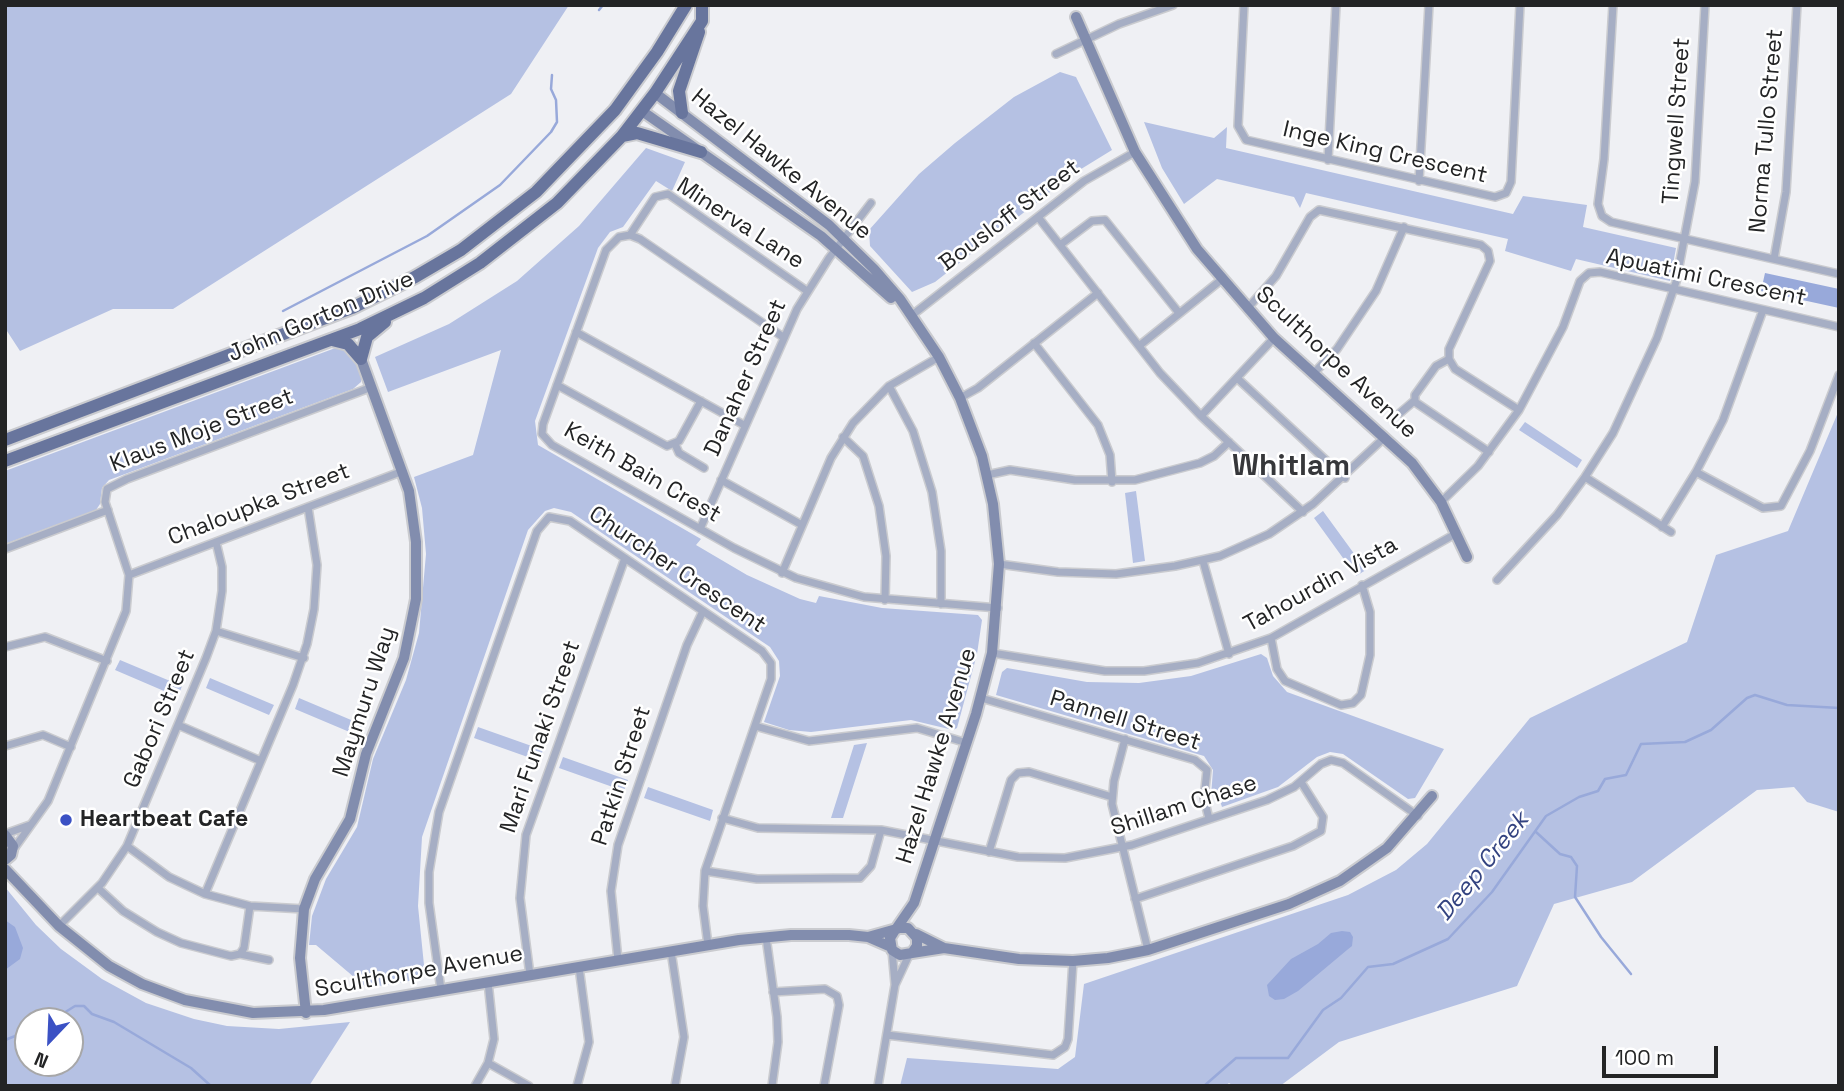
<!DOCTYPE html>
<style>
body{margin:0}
#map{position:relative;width:1844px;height:1091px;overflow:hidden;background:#eff0f4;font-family:"Space Grotesk",sans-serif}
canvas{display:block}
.frame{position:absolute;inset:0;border:7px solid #232425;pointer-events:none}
.north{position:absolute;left:14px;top:1007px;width:70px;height:70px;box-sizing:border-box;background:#fff;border:2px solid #a7a7a8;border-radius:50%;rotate:203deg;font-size:19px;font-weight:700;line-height:28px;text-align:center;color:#232425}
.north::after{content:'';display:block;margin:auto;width:24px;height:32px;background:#3b51c4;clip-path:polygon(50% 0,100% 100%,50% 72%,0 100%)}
.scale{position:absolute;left:1602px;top:1046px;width:116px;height:32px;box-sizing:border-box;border:4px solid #232425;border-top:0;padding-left:9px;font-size:21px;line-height:24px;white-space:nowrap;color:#232425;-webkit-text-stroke:5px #fff;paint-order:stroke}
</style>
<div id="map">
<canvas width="1844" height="1091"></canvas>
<div class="frame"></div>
<div class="north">N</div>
<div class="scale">100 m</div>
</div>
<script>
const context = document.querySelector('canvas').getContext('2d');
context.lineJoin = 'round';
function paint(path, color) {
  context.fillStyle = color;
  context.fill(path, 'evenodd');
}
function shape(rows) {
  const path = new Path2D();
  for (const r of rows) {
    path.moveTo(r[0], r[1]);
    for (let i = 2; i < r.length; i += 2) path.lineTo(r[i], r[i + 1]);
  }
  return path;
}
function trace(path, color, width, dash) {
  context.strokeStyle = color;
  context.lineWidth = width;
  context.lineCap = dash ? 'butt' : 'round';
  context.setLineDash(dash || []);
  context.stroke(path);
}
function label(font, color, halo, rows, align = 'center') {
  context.font = font + ' "Space Grotesk",sans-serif';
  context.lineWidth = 5;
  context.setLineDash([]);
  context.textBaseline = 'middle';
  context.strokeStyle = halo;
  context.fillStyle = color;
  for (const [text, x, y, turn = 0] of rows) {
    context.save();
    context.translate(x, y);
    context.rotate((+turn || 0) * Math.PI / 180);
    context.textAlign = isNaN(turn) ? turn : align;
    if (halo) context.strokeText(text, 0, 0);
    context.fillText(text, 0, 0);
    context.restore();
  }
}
const green = shape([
 [5,5,569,5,511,94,173,309,113,309,20,351,5,328],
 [1060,72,1076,77,1112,150,1073,174,935,282,912,292,870,246,869,230,919,174,955,143,1014,97],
 [1144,122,1214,138,1227,127,1226,148,1513,214,1523,196,1587,205,1583,227,1676,248,1670,281,1576,259,1571,271,1505,251,1508,239,1306,193,1300,208,1294,197,1217,179,1184,204,1162,168],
 [646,148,685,162,672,191,656,181,623,227,610,232,598,248,535,421,538,445,701,539,696,545,747,575,800,599,816,603,819,596,882,608,978,615,982,620,977,654,957,728,953,730,911,720,811,732,789,730,764,722,780,676,779,661,770,647,571,512,554,508,545,511,528,530,422,837,418,906,425,975,421,979,367,988,316,945,309,945,312,916,326,879,357,827,373,759,406,680,419,633,426,554,422,508,414,477,473,455,501,350,388,392,375,357,449,324,517,281,579,226],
 [338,347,347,351,361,371,361,382,353,389,109,480,102,488,100,504,96,510,5,544,5,471],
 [1839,410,1839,812,1807,802,1794,787,1757,790,1632,882,1554,904,1517,986,1339,1042,1280,1086,1234,1086,1229,1083,1225,1086,900,1086,907,1058,1058,1069,1075,1057,1084,984,1348,895,1396,870,1427,844,1530,718,1687,642,1716,555,1788,531],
 [1525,422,1582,460,1577,468,1519,430],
 [1136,491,1145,561,1133,563,1125,493],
 [1323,511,1366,570,1356,576,1314,518],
 [1261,654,1267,658,1273,676,1287,692,1444,749,1415,798,1408,799,1343,754,1330,752,1317,757,1278,787,1222,807,1218,795,1211,796,1213,770,1204,756,996,695,1002,672,1007,668,1087,682,1139,683,1191,676],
 [120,660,182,686,178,697,115,670],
 [210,678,274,705,269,715,206,688],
 [299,698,363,725,359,736,295,709],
 [478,727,543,750,539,761,474,738],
 [867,743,843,818,831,818,854,745],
 [563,757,628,780,624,791,559,768],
 [648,787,713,810,710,821,644,798],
 [5,887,36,925,61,949,102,979,146,1003,194,1019,227,1026,279,1029,350,1022,309,1086,5,1086],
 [28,1021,70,1021,70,1063,28,1063]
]);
const water = shape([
 [1765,273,1839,289,1839,308,1761,291],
 [5,920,15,927,23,948,20,959,5,970],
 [1342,931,1350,932,1353,937,1352,946,1347,950,1298,991,1284,999,1275,1000,1269,996,1267,985,1291,959,1318,944,1331,933]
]);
const stream = shape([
 [599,10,603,5],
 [283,311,427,236,500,185,551,132,557,122,556,100,551,89,552,75],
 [1536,832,1560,854,1571,857,1577,866,1575,897,1601,937,1631,974],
 [51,1021,75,1006,84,1006,92,1014,114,1022,191,1068,211,1086],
 [5,1040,28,1031],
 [1204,1086,1236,1058,1288,1058,1323,1010,1341,998,1368,967,1393,964,1448,939,1492,892,1546,816,1579,797,1598,791,1605,779,1626,775,1641,744,1685,742,1711,730,1747,698,1755,695,1787,705,1839,708]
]);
const street = shape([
 [1244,5,1238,126,1246,140,1495,197,1506,193,1511,182,1520,5],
 [1613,5,1604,159,1598,204,1602,216,1611,222,1839,274],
 [1056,54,1119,24,1173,5],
 [1328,160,1336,5],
 [1419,181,1429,5],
 [1038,217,1160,373,1201,416,1303,512],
 [630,235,655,197,668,194,807,291],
 [1060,245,1092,221,1105,220,1179,313],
 [1774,259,1786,192,1797,5],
 [1247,309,1276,276,1310,217,1319,210,1481,245,1488,251,1490,261,1449,349,1449,359,1455,369,1519,410],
 [911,316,1084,181,1135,152],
 [576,332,744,425],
 [783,337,640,239,630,235,619,237,606,250,543,424,542,434,552,445,734,548,796,578,864,597,998,608],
 [1034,343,1098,425,1110,455,1112,482],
 [1139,346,1221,280],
 [1449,359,1436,366,1415,395,1415,402,1489,452],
 [1313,374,1337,349,1376,291,1404,227],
 [1237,378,1345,478],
 [557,385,667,446,679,441,701,401],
 [889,386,913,431,932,492,941,551,941,604],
 [960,398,978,388,1098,293],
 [1400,413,1414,401],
 [1201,416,1274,338],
 [843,437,863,456,879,506,886,556,885,600],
 [675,444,679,453,704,468],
 [1696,472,1763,508,1781,506,1810,451,1839,375],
 [987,475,1010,470,1075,480,1135,480,1200,463,1214,456,1229,442],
 [1585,477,1671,532],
 [721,480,802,525],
 [1441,502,1478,466,1519,410,1563,327,1580,281,1589,273,1600,272,1839,327],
 [1662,527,1696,472,1723,420,1763,310],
 [700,529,797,309,829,258,871,203],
 [5,549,108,510],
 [1203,561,1229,654],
 [999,564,1058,572,1116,574,1175,566,1220,556,1269,534,1313,504,1385,437],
 [782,573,831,458,853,423,889,386,939,357],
 [129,575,403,471],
 [1497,580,1557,515,1585,477,1613,433,1657,338,1676,282,1695,182,1705,5],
 [216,631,304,658],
 [1271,638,1277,669,1285,681,1341,705,1353,703,1361,695,1370,655,1370,612,1362,585],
 [5,647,45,637,107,661],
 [992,653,1105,671,1144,671,1198,663,1271,638,1457,533],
 [981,698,1195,760,1207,770,1204,798,1209,819],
 [178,725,261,761],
 [755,726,809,741,917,728,967,743],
 [1125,739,1114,781,1112,804,1148,950],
 [5,746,43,735,71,747],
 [722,818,758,828,881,830,1018,857,1065,858,1132,845,1267,800,1294,787,1321,764,1331,760,1343,763,1418,816],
 [5,834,30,825],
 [127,846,169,877,205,894,250,906,304,909],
 [13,850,48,801,126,611,129,575,105,502,107,489,127,479,372,387],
 [989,852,1011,780,1018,773,1029,772,1112,797],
 [705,871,757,879,860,878,871,866,881,830],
 [98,888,123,911,157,932,181,943,231,956,240,954,244,948,250,906],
 [205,894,293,685,307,644,314,609,317,565,308,507],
 [1135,899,1293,846,1321,831,1323,817,1301,782],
 [59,926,102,883,127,846,206,658,216,631,222,591,222,567,216,542],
 [766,937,777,1017,778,1042,772,1086],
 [892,950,895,984],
 [671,951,684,1037,675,1086],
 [240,954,269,960],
 [618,960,611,891,618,845,687,645,703,611],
 [530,975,520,898,526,835,625,558],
 [441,990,429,903,429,872,439,812,537,531,549,517,570,521,762,651,771,663,771,679,705,871,703,906,708,945],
 [773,992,825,989,837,996,839,1005,824,1086],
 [887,1035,1053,1055,1065,1047,1068,1039,1073,961],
 [488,1063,529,1086],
 [475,1086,488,1063,494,1039,488,982],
 [577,1086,589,1042,579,967],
 [878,1086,895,985,909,955]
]);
const secondary = shape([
 [1076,17,1135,152,1197,249,1274,338,1412,463,1441,502,1467,557],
 [655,93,829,225,874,269,900,299,939,357,960,398,982,456,993,504,999,564,992,653,976,714,914,903,896,929],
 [642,111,821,236,891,298],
 [5,835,13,846,11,855,5,860],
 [5,869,59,926,109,966,142,984,185,1000,253,1013,324,1010,739,940,791,935,849,935,868,937,891,947],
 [916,934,944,948],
 [868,937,900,928,908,928,917,938,917,946,912,953,900,955,892,950,890,938,895,930],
 [912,953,944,948,1019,959,1073,961,1108,958,1148,950,1289,904,1340,881,1387,848,1432,796],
 [306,1013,300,958,304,909,315,879,350,819,366,754,404,658,416,599,416,542,409,491,361,359]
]);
const primary = shape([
 [682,113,679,91,699,32],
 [622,136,637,133,701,152],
 [332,340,348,344,361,359],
 [361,359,367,337,385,322],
 [5,440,352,308,415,277,461,250,536,192,615,110,657,52,686,5],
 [5,461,360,329,424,298,480,263,557,203,622,136,655,93,702,21,702,5]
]);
const markers = [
 [66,820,7,"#3b51c4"]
];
const streetNames = [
 ["Tingwell Street",1677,121,-86],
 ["Norma Tullo Street",1767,131,-85],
 ["Inge King Crescent",1385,153,13],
 ["Hazel Hawke Avenue",781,165,39],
 ["Bousloff Street",1010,216,-37],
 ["Minerva Lane",740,224,33],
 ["Apuatimi Crescent",1706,278,12],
 ["John Gorton Drive",321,317,-23],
 ["Sculthorpe Avenue",1336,363,43],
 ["Danaher Street",746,378,-66],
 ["Klaus Moje Street",202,431,-21],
 ["Keith Bain Crest",642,473,30],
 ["Chaloupka Street",259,505,-21],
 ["Churcher Crescent",677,570,34],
 ["Tahourdin Vista",1321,585,-29],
 ["Maymuru Way",365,702,-72],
 ["Gabori Street",160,719,-67],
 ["Pannell Street",1125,721,17],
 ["Mari Funaki Street",541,737,-71],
 ["Hazel Hawke Avenue",937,756,-73],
 ["Patkin Street",622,776,-72],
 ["Shillam Chase",1184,806,-18],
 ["Sculthorpe Avenue",419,972,-10]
];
const poiNames = [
 ["Heartbeat Cafe",80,820]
];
const waterNames = [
 ["Deep Creek",1483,867,-51]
];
const districtNames = [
 ["Whitlam",1291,467]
];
paint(green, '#b5c1e3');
paint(water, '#98a9da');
trace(stream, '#98a9da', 2.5);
trace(street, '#cacbcf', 10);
trace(secondary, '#cacbcf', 14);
trace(primary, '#cacbcf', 16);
trace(street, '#a6aec4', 7);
trace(secondary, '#828dae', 10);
trace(primary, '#68759d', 12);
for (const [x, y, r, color] of markers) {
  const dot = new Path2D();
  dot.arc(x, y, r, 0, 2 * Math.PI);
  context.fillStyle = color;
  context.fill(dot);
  trace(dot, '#fff', 2.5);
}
label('23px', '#232425', '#fff', streetNames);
label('bold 23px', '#232425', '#fff', poiNames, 'left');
label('italic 24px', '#334380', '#fff', waterNames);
label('bold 30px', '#36373a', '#fff', districtNames);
</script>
